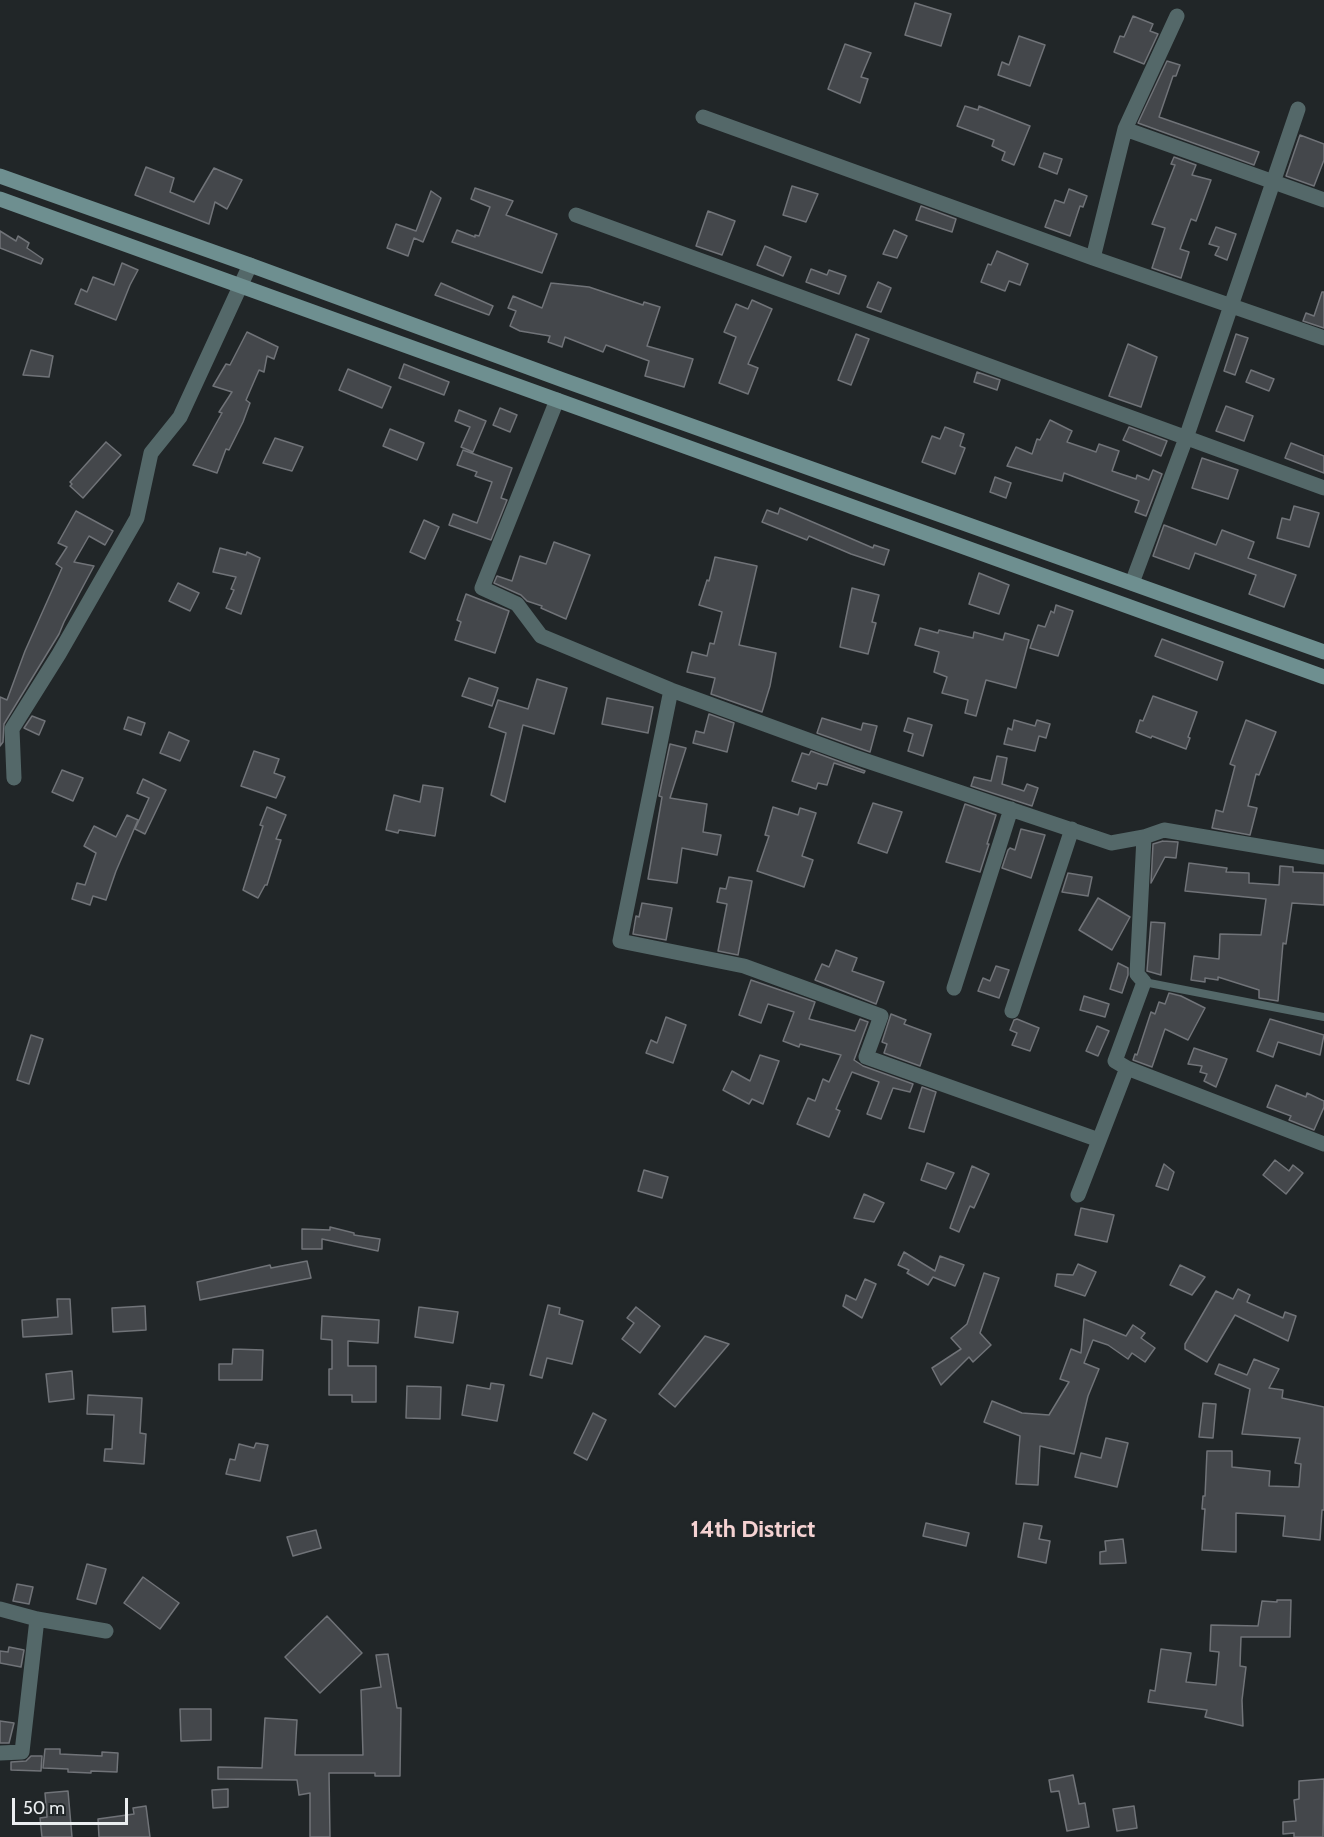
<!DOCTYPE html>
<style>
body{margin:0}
#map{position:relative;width:1324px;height:1837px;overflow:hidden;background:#212628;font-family:Cabin,sans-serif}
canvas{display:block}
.scale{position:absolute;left:12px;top:1798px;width:116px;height:27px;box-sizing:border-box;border:3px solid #ebeef0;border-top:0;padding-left:8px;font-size:18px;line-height:21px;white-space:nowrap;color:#ebeef0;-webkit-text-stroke:4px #212628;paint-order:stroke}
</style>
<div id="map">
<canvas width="1324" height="1837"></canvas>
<div class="scale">50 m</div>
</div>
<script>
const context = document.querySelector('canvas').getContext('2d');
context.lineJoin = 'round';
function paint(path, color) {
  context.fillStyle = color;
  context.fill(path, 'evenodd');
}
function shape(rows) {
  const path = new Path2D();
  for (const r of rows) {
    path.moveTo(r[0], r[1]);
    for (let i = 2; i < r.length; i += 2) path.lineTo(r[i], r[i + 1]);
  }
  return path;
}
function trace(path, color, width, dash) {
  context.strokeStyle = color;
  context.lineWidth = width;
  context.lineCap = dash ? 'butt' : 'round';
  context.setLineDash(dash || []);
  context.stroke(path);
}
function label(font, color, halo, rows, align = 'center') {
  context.font = font + ' Cabin,sans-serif';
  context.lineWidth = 4.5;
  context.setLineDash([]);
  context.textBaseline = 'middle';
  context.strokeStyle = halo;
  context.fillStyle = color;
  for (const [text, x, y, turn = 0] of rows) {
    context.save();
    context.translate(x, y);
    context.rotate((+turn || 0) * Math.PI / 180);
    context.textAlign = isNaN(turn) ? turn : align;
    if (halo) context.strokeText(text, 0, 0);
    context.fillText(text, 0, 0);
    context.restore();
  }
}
const building = shape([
 [915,3,951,14,941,46,905,35,915,3],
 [1133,16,1153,24,1150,31,1158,34,1144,64,1114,52,1120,36,1124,37,1133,16],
 [1019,36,1045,45,1030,86,998,75,1002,62,1009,65,1019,36],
 [845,44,871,53,861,77,868,79,860,103,828,89,845,44],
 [1167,61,1180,65,1176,76,1173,76,1159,117,1259,152,1254,165,1138,123,1167,61],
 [965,106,978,110,979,106,1030,126,1014,165,1002,160,1005,152,992,146,994,140,957,126,965,106],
 [1300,135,1324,144,1324,160,1314,186,1286,176,1300,135],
 [1044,153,1062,159,1057,174,1039,167,1044,153],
 [1174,157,1196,165,1192,175,1211,180,1196,221,1191,219,1180,249,1189,252,1181,278,1152,268,1165,228,1152,224,1175,165,1171,164,1174,157],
 [146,167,174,178,170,192,194,202,214,168,242,180,227,209,215,202,209,224,135,195,146,167],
 [792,186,818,194,806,222,783,215,792,186],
 [475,188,513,201,506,215,557,234,542,273,452,242,457,230,475,237,475,235,479,236,490,207,471,199,475,188],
 [1069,189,1087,196,1083,207,1080,206,1070,236,1045,227,1055,200,1064,203,1069,189],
 [431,191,441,198,423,242,414,238,408,256,387,248,396,224,416,231,431,191],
 [921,206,956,219,952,232,916,220,921,206],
 [708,211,735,221,722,255,696,246,708,211],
 [1216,227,1236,234,1227,260,1215,255,1219,247,1209,244,1216,227],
 [894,230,907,236,897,258,883,254,894,230],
 [0,231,16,241,18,236,29,243,27,248,43,259,41,264,0,248,0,231],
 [765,246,791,257,783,276,757,265,765,246],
 [997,251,1028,264,1020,285,1009,281,1005,291,981,282,988,264,991,265,997,251],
 [122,263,138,270,130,285,116,320,75,304,81,289,87,292,93,277,114,285,122,263],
 [811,269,827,275,829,270,846,276,839,294,806,282,811,269],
 [878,282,891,288,881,312,867,307,878,282],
 [441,283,493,306,489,315,435,295,441,283],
 [551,283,589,287,643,305,644,302,660,307,647,346,693,359,684,387,645,376,649,361,606,345,603,352,565,337,562,347,548,342,550,336,520,331,510,326,516,311,508,308,513,296,542,308,551,283],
 [1322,292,1324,292,1324,328,1303,321,1306,313,1314,316,1322,292],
 [752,300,772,309,748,364,758,368,748,394,719,383,736,337,724,332,736,304,748,309,752,300],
 [247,332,278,347,274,359,267,356,264,372,259,370,246,400,250,403,243,422,229,450,226,449,217,473,193,465,222,413,219,412,232,392,213,386,226,364,230,365,247,332],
 [856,334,869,339,851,385,838,380,856,334],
 [1236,334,1248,338,1235,375,1224,371,1236,334],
 [1128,344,1157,357,1141,407,1109,396,1128,344],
 [31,350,53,356,49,377,23,375,31,350],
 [404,364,449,382,444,395,399,378,404,364],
 [348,369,391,387,382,408,339,390,348,369],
 [1251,370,1274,379,1269,391,1246,382,1251,370],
 [977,372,1000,380,997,390,974,382,977,372],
 [1226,406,1253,416,1244,441,1216,431,1226,406],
 [500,408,517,415,510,432,493,425,500,408],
 [459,410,486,421,473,452,461,447,470,427,455,421,459,410],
 [1050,420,1072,431,1067,442,1096,452,1099,444,1119,451,1112,471,1136,479,1137,475,1149,480,1153,470,1162,474,1146,516,1135,512,1139,501,1064,473,1062,481,1007,466,1016,447,1032,454,1037,439,1040,440,1050,420],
 [945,427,964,434,960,446,965,448,955,474,922,462,932,436,940,439,945,427],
 [1129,427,1167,441,1161,456,1123,440,1129,427],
 [390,429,424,443,417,460,383,446,390,429],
 [275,438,303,447,292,471,263,463,275,438],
 [106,442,121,455,83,498,70,486,72,484,70,482,106,442],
 [1291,443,1324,456,1324,473,1285,458,1291,443],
 [463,450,512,468,501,498,507,500,491,540,449,525,453,514,477,523,492,482,475,476,477,472,457,465,463,450],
 [1202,458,1238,470,1228,499,1192,488,1202,458],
 [995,477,1011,483,1006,498,990,492,995,477],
 [1294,506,1319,513,1309,547,1277,538,1282,518,1290,520,1294,506],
 [780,508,873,548,874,545,889,550,884,565,851,554,809,536,807,540,762,522,767,510,778,514,780,508],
 [76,511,113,531,105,545,89,536,74,562,94,566,64,622,59,634,4,724,3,742,0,746,0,697,7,700,25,651,62,568,56,564,67,547,58,543,76,511],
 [424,520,439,527,425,559,410,552,424,520],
 [1164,525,1216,545,1222,530,1254,542,1248,558,1296,575,1284,607,1249,594,1256,575,1195,553,1189,569,1153,556,1164,525],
 [554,542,590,555,566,619,541,608,542,606,527,601,521,595,494,583,497,576,512,581,520,556,546,564,554,542],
 [220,548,246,555,247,552,260,558,241,614,226,608,234,590,231,589,236,577,213,572,220,548],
 [715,557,757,566,739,645,776,653,770,686,762,712,711,694,715,678,687,672,692,652,707,656,710,643,714,644,722,612,699,605,707,580,709,581,715,557],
 [979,573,1009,585,999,614,969,604,979,573],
 [178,583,199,593,190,611,169,601,178,583],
 [852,588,879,595,872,622,876,623,868,654,840,647,852,588],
 [466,594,509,611,495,653,455,640,461,622,457,620,466,594],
 [1056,605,1073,611,1058,656,1030,648,1038,625,1045,627,1051,611,1054,613,1056,605],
 [920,628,938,633,939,630,973,638,974,632,1003,640,1005,633,1029,640,1016,688,986,680,976,716,965,713,968,700,942,693,947,677,934,672,939,652,915,645,920,628],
 [1162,639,1223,662,1217,680,1155,656,1162,639],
 [469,678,498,688,492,706,462,696,469,678],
 [537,679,567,688,554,734,523,725,505,802,491,795,506,733,489,727,498,700,528,709,537,679],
 [1153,696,1197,712,1188,737,1190,738,1186,749,1152,736,1151,738,1136,732,1140,720,1143,721,1153,696],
 [607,698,653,707,648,733,602,724,607,698],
 [709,714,734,723,727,752,693,743,696,731,704,733,709,714],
 [32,716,45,721,39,735,24,728,32,716],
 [128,717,145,723,141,735,124,729,128,717],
 [822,718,861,730,863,723,877,726,870,752,817,733,822,718],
 [908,718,932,725,923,756,908,751,913,734,904,731,908,718],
 [1014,720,1035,726,1037,720,1050,724,1046,738,1039,736,1035,751,1004,744,1008,728,1012,730,1014,720],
 [1246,720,1276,732,1259,775,1256,774,1248,806,1257,808,1250,835,1212,828,1216,810,1223,812,1235,766,1230,764,1246,720],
 [169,732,189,741,180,761,160,753,169,732],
 [670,744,686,748,670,798,707,804,703,832,721,835,717,855,682,848,677,883,648,879,662,797,659,796,670,744],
 [254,751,279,759,274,773,285,777,276,798,241,786,254,751],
 [811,751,865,771,864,773,834,763,827,785,818,783,816,789,792,781,802,753,809,755,811,751],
 [997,756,1007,758,1002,784,1024,791,1027,784,1038,788,1032,806,971,786,974,777,991,781,997,756],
 [62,770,83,778,73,801,52,792,62,770],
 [143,779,166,790,145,834,135,829,149,798,137,793,143,779],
 [423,785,443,788,435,836,399,830,398,833,386,830,394,795,420,802,423,785],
 [873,803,902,812,887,853,858,843,873,803],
 [965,804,996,815,987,844,989,844,980,872,946,862,965,804],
 [267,807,286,815,276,839,281,840,267,885,265,885,258,898,243,890,263,826,260,825,267,807],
 [773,807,798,815,800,808,816,813,802,856,813,860,804,887,757,871,769,836,765,835,773,807],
 [127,815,138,820,116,871,106,900,93,896,90,905,72,899,77,883,85,885,96,853,84,846,94,826,116,837,127,815],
 [1021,829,1045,835,1031,878,1002,868,1008,850,1010,848,1015,850,1021,829],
 [1163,841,1178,842,1176,858,1165,857,1151,883,1153,844,1163,841],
 [1189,863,1227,868,1226,872,1249,873,1249,883,1279,885,1280,866,1293,867,1293,872,1324,873,1324,905,1292,903,1286,944,1283,943,1278,1001,1259,998,1259,990,1218,977,1218,980,1205,978,1205,982,1191,980,1194,956,1219,959,1220,934,1261,935,1266,899,1185,891,1189,863],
 [1068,873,1092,877,1088,896,1062,892,1068,873],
 [729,877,752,881,738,955,718,951,727,904,717,902,720,888,726,889,729,877],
 [1098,898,1130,917,1112,950,1079,930,1098,898],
 [642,903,672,908,666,940,633,934,636,916,639,917,642,903],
 [1151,922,1165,923,1161,975,1147,971,1151,922],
 [836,950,857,958,852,971,884,982,876,1004,815,980,822,964,829,967,836,950],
 [1118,963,1128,968,1128,975,1122,993,1110,989,1118,963],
 [996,966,1009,970,999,998,978,991,983,978,990,981,996,966],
 [751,980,815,1002,809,1019,855,1031,860,1019,868,1022,854,1060,863,1066,913,1084,910,1092,893,1088,881,1119,867,1114,879,1082,852,1072,836,1109,840,1111,829,1137,797,1124,808,1098,815,1101,823,1079,829,1082,841,1055,800,1044,799,1047,783,1041,794,1012,768,1004,761,1023,739,1015,751,980],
 [1169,993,1181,996,1205,1008,1188,1040,1165,1029,1152,1067,1133,1060,1135,1054,1137,1055,1151,1012,1155,1014,1159,1002,1165,1004,1169,993],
 [1084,996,1109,1004,1105,1017,1080,1010,1084,996],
 [891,1014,906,1020,904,1024,931,1034,920,1066,884,1053,887,1044,882,1042,891,1014],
 [666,1017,686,1025,673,1063,646,1053,651,1040,657,1043,666,1017],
 [1017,1019,1039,1028,1030,1051,1012,1045,1017,1033,1010,1030,1014,1020,1017,1019],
 [1270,1019,1324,1035,1320,1055,1278,1042,1273,1057,1257,1051,1270,1019],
 [1097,1026,1109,1031,1098,1056,1086,1051,1097,1026],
 [31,1035,43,1039,29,1084,17,1080,31,1035],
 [1194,1048,1227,1059,1216,1087,1204,1081,1207,1074,1200,1072,1202,1066,1188,1064,1194,1048],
 [760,1055,779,1061,763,1104,752,1099,749,1104,723,1090,732,1071,750,1081,760,1055],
 [1276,1085,1306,1097,1307,1093,1324,1101,1324,1107,1314,1130,1289,1120,1291,1116,1267,1107,1276,1085],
 [922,1087,936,1092,924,1132,909,1128,922,1087],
 [1275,1160,1289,1171,1293,1165,1303,1173,1286,1194,1263,1175,1275,1160],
 [927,1163,954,1173,946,1189,921,1180,927,1163],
 [1164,1164,1174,1172,1168,1190,1156,1186,1164,1164],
 [972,1166,989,1174,974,1208,970,1206,959,1232,950,1228,972,1166],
 [644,1170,668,1177,662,1198,638,1191,644,1170],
 [864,1194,884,1203,874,1222,854,1218,864,1194],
 [1081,1208,1114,1215,1107,1242,1075,1235,1081,1208],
 [330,1227,354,1233,354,1235,380,1239,378,1251,322,1239,322,1249,302,1249,302,1229,330,1230,330,1227],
 [904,1252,935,1271,940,1256,964,1265,955,1286,933,1277,928,1285,907,1273,909,1270,898,1265,904,1252],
 [307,1261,311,1278,200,1300,197,1282,270,1265,271,1268,307,1261],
 [1078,1264,1096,1272,1085,1296,1055,1286,1057,1274,1073,1275,1078,1264],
 [1180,1265,1205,1277,1192,1295,1170,1285,1180,1265],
 [984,1273,999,1278,980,1333,991,1345,973,1362,969,1357,941,1385,932,1368,961,1349,951,1338,967,1324,984,1273],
 [865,1279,876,1284,862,1318,843,1306,846,1295,856,1300,865,1279],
 [1238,1289,1250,1295,1247,1302,1283,1318,1285,1312,1296,1316,1288,1341,1235,1315,1207,1362,1185,1349,1185,1344,1216,1291,1233,1299,1238,1289],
 [57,1299,70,1299,72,1334,23,1337,22,1320,58,1317,57,1299],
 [548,1305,560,1308,559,1314,583,1321,572,1364,547,1358,542,1378,530,1375,548,1305],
 [145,1306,146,1330,113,1332,112,1308,145,1306],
 [419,1307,458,1312,453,1343,415,1337,419,1307],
 [636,1307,660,1326,640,1353,622,1339,634,1323,627,1318,636,1307],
 [322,1316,379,1320,378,1343,348,1341,348,1366,376,1366,376,1402,352,1402,352,1395,329,1395,329,1369,332,1369,332,1340,321,1339,322,1316],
 [1084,1319,1126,1336,1133,1325,1145,1333,1141,1338,1155,1348,1145,1362,1132,1353,1128,1359,1108,1345,1093,1340,1084,1363,1099,1369,1088,1396,1074,1454,1040,1446,1038,1485,1016,1484,1020,1436,984,1422,992,1401,1022,1413,1049,1415,1069,1382,1060,1379,1071,1349,1081,1353,1084,1319],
 [705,1336,729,1344,675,1407,659,1394,705,1336],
 [233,1349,263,1350,262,1380,219,1380,219,1364,232,1364,233,1349],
 [1254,1359,1279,1369,1269,1388,1283,1390,1282,1398,1324,1407,1324,1510,1322,1510,1320,1540,1283,1536,1285,1516,1236,1513,1236,1552,1202,1550,1205,1509,1202,1509,1203,1496,1205,1496,1207,1451,1232,1451,1232,1467,1270,1471,1269,1486,1299,1487,1301,1464,1295,1463,1300,1438,1242,1434,1250,1389,1215,1374,1219,1364,1247,1375,1254,1359],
 [72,1371,74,1399,49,1402,46,1374,72,1371],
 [491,1383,504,1385,497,1421,462,1415,467,1385,490,1389,491,1383],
 [407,1386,441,1387,440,1419,406,1418,407,1386],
 [88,1395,142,1398,140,1433,146,1434,144,1464,104,1461,105,1449,112,1449,114,1415,87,1414,88,1395],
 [1203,1403,1216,1404,1213,1438,1199,1437,1203,1403],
 [593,1413,606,1420,587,1460,574,1453,593,1413],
 [1106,1438,1128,1443,1117,1487,1075,1477,1081,1453,1101,1458,1106,1438],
 [256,1443,268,1445,260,1481,226,1474,230,1459,235,1460,239,1444,254,1448,256,1443],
 [926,1523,969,1533,966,1546,923,1536,926,1523],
 [1024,1523,1042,1526,1039,1539,1050,1541,1046,1563,1018,1557,1024,1523],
 [316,1530,321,1548,293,1556,287,1537,316,1530],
 [1123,1539,1126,1563,1100,1564,1100,1552,1106,1551,1105,1541,1123,1539],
 [87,1564,106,1569,96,1604,77,1599,87,1564],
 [143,1577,179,1603,160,1629,124,1603,143,1577],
 [17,1584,33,1587,29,1604,13,1601,17,1584],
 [1277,1600,1291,1600,1290,1637,1241,1637,1240,1666,1246,1667,1242,1700,1243,1726,1205,1717,1207,1710,1148,1702,1150,1690,1155,1691,1161,1649,1191,1653,1186,1682,1216,1685,1219,1652,1210,1651,1211,1625,1258,1626,1262,1601,1277,1602,1277,1600],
 [327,1616,362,1653,320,1693,285,1657,327,1616],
 [9,1647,24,1650,21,1667,0,1663,0,1651,8,1652,9,1647],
 [388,1654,397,1708,401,1708,400,1776,375,1776,375,1773,329,1773,330,1837,310,1837,310,1793,299,1795,297,1780,218,1779,218,1767,262,1768,265,1718,297,1720,295,1755,363,1755,361,1690,381,1687,376,1655,388,1654],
 [180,1709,211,1709,211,1740,181,1741,180,1709],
 [0,1721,14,1723,9,1743,0,1743,0,1721],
 [45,1749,60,1749,60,1754,102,1756,102,1752,118,1753,117,1772,91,1771,91,1773,68,1772,68,1769,43,1768,45,1749],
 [31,1756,42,1756,41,1771,11,1770,11,1762,26,1761,31,1756],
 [1073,1775,1079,1804,1085,1803,1089,1827,1067,1831,1059,1791,1051,1792,1049,1780,1073,1775],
 [1324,1779,1323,1837,1294,1837,1294,1833,1283,1834,1283,1822,1296,1821,1294,1800,1299,1799,1299,1781,1324,1779],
 [228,1789,228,1807,213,1808,212,1790,228,1789],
 [68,1791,72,1837,42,1837,40,1818,47,1817,45,1793,68,1791],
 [146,1806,150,1837,99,1837,98,1819,134,1814,133,1808,146,1806],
 [1134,1806,1137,1828,1117,1831,1113,1809,1134,1806]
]);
const lane = shape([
 [1144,982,1324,1017]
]);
const street = shape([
 [703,117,1093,258,1324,338],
 [1125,129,1324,200],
 [576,215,1324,488],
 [1093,258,1125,129,1177,16],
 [557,400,482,588,517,604,541,636,671,690,852,756,1111,843,1144,837,1164,830,1324,857],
 [1132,583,1186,438,1298,109],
 [671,690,620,941,744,966,881,1016,866,1057,1099,1140],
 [14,778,12,729,59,654,137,518,151,453,180,417,250,265],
 [1144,837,1137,974,1144,982,1115,1061,1127,1068,1324,1144],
 [954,988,1011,809],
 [1012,1011,1072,829],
 [1078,1195,1127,1068],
 [0,1609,37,1619,106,1631],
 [0,1753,22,1752,37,1619]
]);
const secondary = shape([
 [0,176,250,265,563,380,1324,652],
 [0,199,1324,677]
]);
const districtNames = [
 ["14th District",753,1530]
];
paint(building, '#44474b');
trace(building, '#707378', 1.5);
trace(lane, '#546869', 8);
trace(street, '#546869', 15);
trace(secondary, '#6e8f90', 15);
label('bold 24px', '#f5d2d2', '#212628', districtNames);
</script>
